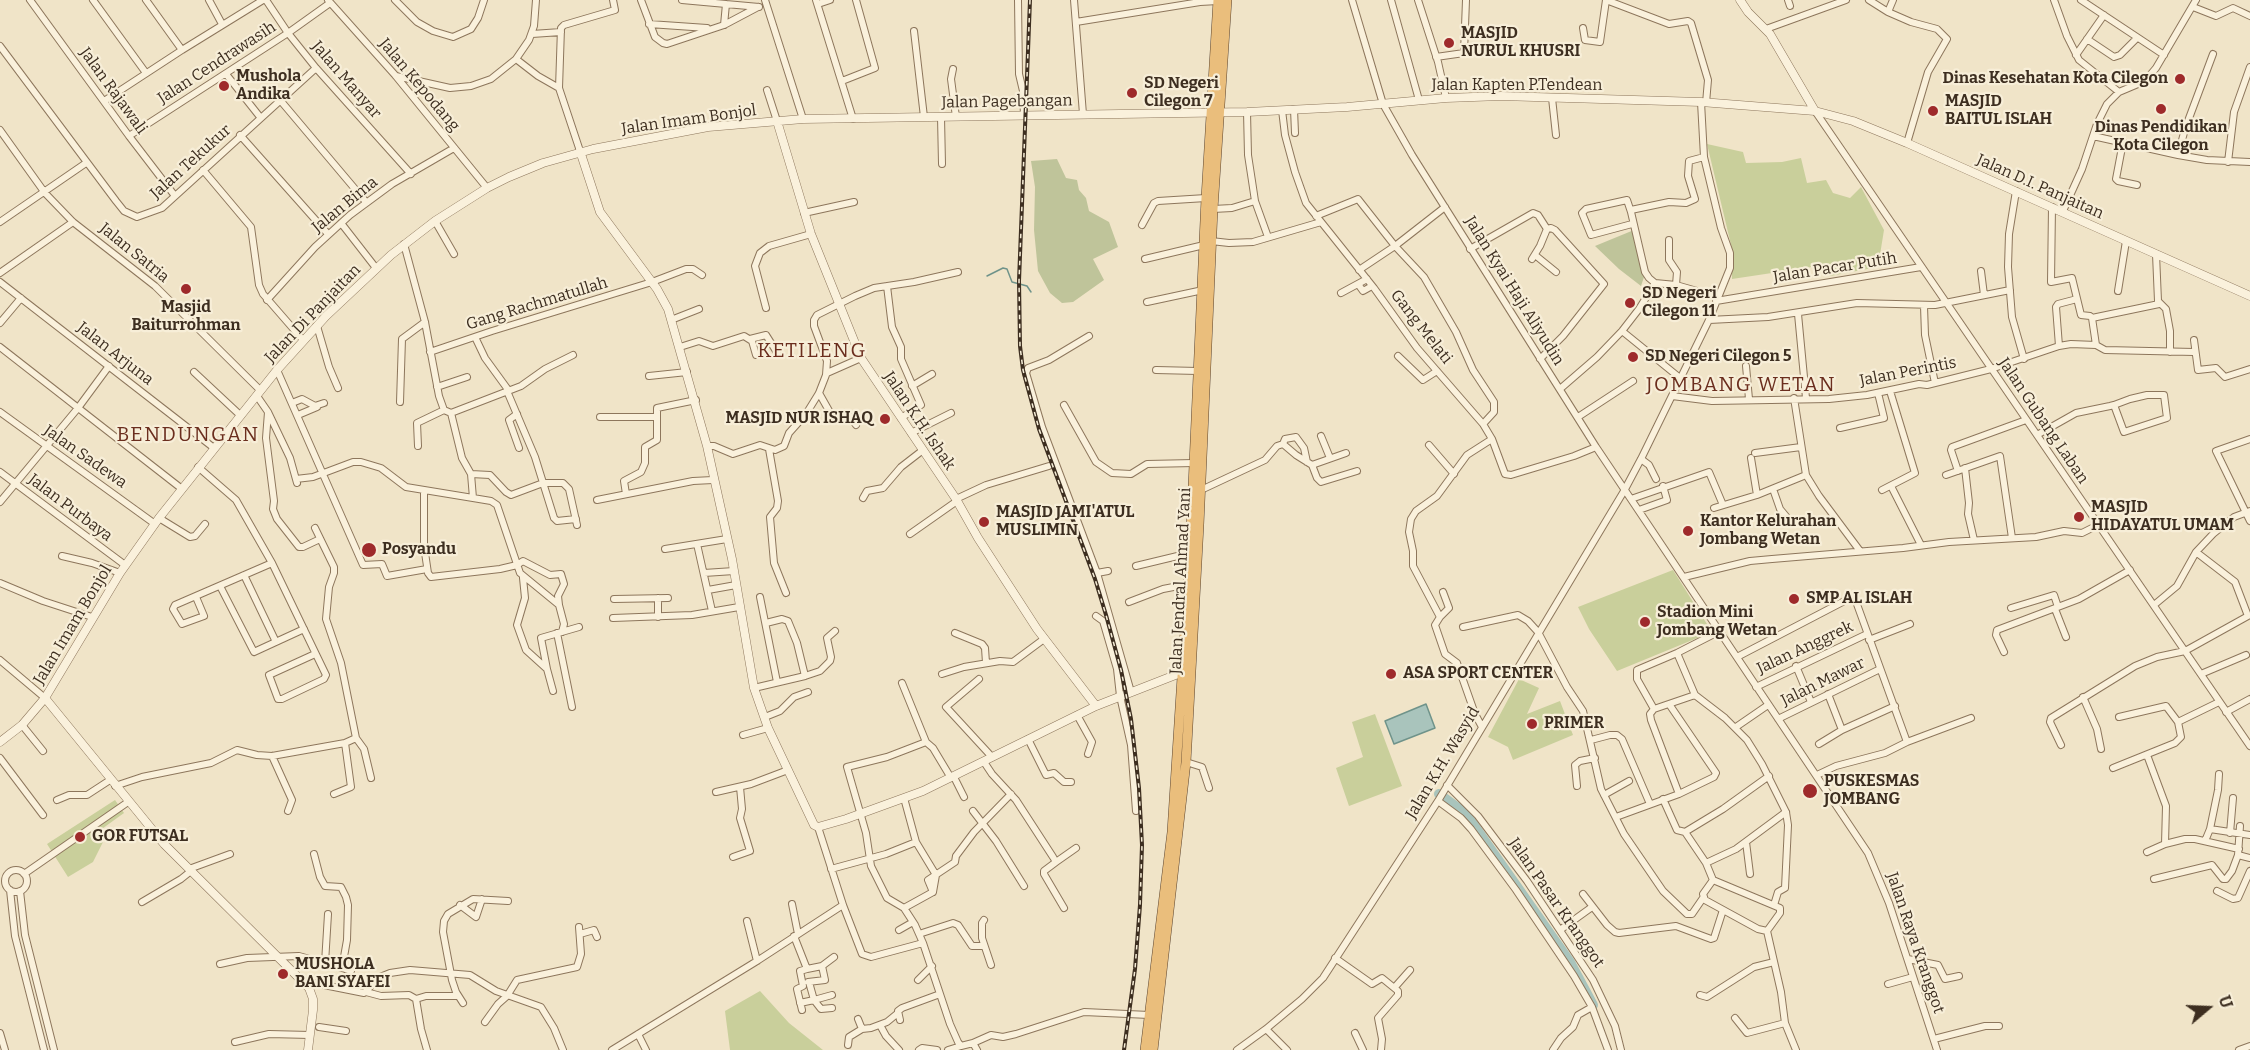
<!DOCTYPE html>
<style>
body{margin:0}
#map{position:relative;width:2250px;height:1050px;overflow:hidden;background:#f0e4c8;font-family:Bitter,serif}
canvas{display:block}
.north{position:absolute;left:2178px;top:978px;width:60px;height:60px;-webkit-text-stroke:4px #f7eed8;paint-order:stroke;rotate:71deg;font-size:16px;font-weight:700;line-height:24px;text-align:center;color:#3d2e20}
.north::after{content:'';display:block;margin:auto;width:21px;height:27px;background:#3d2e20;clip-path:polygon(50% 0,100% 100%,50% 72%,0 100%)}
</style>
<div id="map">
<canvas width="2250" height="1050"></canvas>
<div class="north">U</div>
</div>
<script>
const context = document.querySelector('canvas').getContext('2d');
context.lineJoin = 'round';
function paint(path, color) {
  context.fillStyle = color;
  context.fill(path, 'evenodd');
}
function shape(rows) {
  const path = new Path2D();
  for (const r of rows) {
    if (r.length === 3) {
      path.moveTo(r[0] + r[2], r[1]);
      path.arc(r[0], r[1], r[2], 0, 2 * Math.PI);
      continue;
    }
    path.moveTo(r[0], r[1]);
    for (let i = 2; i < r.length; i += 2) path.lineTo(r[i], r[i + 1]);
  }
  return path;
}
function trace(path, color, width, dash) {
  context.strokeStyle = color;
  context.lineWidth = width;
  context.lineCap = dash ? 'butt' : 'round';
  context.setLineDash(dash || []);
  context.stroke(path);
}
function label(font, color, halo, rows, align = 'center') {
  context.font = font + ' Bitter,serif';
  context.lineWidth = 4.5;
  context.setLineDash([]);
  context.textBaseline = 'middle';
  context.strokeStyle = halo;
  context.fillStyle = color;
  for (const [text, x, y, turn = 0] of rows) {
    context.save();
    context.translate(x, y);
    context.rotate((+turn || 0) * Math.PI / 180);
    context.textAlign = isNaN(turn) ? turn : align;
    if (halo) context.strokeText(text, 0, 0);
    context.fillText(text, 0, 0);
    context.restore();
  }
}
const green = shape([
 [1707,144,1743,152,1746,163,1782,162,1801,158,1807,183,1826,180,1833,193,1850,198,1861,187,1884,230,1878,267,1830,276,1825,265,1732,279,1732,249],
 [1673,570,1712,632,1617,671,1589,629,1578,607],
 [1519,679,1539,688,1527,714,1560,701,1573,735,1513,760,1508,747,1488,737],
 [1375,714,1402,786,1349,806,1336,768,1363,757,1352,722],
 [115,800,124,813,99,831,103,842,93,862,68,877,47,844],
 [760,991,789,1023,823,1050,730,1050,725,1011]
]);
const cemetery = shape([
 [1057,159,1066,178,1077,180,1079,190,1086,198,1089,211,1109,222,1118,247,1093,259,1104,280,1073,302,1062,303,1050,293,1038,271,1034,230,1035,187,1031,161],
 [1634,230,1647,268,1641,286,1619,269,1595,246]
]);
const water = shape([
 [1426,704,1435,728,1394,744,1385,721,1426,704]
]);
const stream = shape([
 [987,276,1003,268,1007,269,1012,282,1027,286,1031,292]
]);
const river = shape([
 [1439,794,1466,814,1570,962,1593,1005]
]);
const minor = shape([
 [30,0,129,136,175,196],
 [93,0,146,73],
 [146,0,182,50],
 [209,0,222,24],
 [266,0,288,33,316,68,411,174],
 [328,0,395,75,487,188],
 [395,0,417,22,433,31,453,37,471,29,478,18,484,0],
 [641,0,655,37,663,43,667,44,724,25,758,7],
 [682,0,759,7],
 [765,0,803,119],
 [816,0,853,119],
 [1018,0,1019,74,1023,91,1024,116],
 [1074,0,1083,114],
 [1352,0,1383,104,1412,155,1596,447,1868,853,1889,903,1937,1050],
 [1391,0,1419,100],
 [1418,0,1438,62,1446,98],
 [1606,0,1669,24,1688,21,1691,23,1708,80,1706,103],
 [1788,0,1790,6],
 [1869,0,1888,12],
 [1893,0,1888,12,1911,22,1937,29,1947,39,1928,72,1907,143],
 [2054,0,2067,36,2079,60,2119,92],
 [2081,0,2164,55],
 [818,4,830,0],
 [2193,7,2216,16,2233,8,2250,16],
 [1076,22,1200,2,1218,1],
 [649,24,707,28],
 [724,25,726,4],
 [1583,28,1585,40,1600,42,1606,0],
 [1766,29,1846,0],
 [914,31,924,117],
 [532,34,561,32],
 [2087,39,2114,57,2120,55,2137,38],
 [0,46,116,201,124,211,137,217,162,208,316,68],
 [2076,55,2104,15],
 [1436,57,1464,53,1466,0],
 [516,59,538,76,559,88],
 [953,69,951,79,956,117],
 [226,74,260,117],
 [396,76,450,88,471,86,491,79,516,59,529,40,534,26,536,0],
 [842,81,875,68,856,0],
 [767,90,777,121],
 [1552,98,1556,135],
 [280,100,366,202],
 [104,101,182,50,263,0],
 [1294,109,1295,133],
 [1282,110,1285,135,1295,172,1306,203,1374,288,1417,348,1483,424,1492,439,1505,474,1511,475,1574,456,1596,447],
 [1815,111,2250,746],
 [1247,112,1248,155,1252,181,1255,201,1268,237],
 [941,117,942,164],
 [0,130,45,193,73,222,155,286,260,390],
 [240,135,328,234],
 [129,136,288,33,330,3],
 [2093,136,2178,155,2207,160,2250,162],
 [2123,142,2116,179,2118,181,2137,185],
 [580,151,559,88,561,28,564,25,615,10,613,0],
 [2178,155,2185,129,2213,54],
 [2228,162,2234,112,2250,67],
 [203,170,251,227,259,285,263,294,303,340],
 [2016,191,2009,234,2008,267,2012,317,2024,359],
 [2052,207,2051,282,2072,278,2081,315,2090,316,2092,318,2096,345],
 [1213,209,1232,208,1255,201],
 [1631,210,1669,202,1686,203,1695,199,1688,176,1689,161,1704,157],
 [2063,211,2082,169,2097,124,2107,104,2119,92,2145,81,2156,68,2196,0],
 [804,213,854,202],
 [1316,216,1358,199,1395,246,1424,277,1456,332,1473,370,1494,402,1494,412,1483,424],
 [435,221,454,254],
 [0,222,86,163],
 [341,223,376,268],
 [1632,224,1591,235,1582,213,1586,209,1627,200,1631,212,1645,272,1649,278,1655,283,1676,285,1718,297],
 [1142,225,1154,203,1158,201,1206,198],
 [1669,240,1669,260,1677,272,1676,285],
 [1211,241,1229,243,1253,242,1321,222],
 [404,244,425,322,439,396,444,410,451,413,462,458,471,474,490,475,506,492,511,495,543,483,563,483,569,489,577,525],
 [1470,249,1533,213,1538,215,1547,229],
 [2156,254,2158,301,2166,309,2170,331,2170,352],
 [1535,255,1556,272],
 [1145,259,1204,245],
 [1532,259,1540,246,1547,229],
 [1359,270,1395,246,1445,207],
 [1981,271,1984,295],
 [0,273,73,222],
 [0,282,214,448],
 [1358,284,1363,291,1372,286],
 [887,286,892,327,901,347,901,359,921,405,901,418],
 [2118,291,2126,241],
 [1341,293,1367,279],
 [267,300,315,247,350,215,392,184,454,148],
 [1716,301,1921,267],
 [1147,302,1203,290],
 [1924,306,1925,335,1935,383],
 [766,308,755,266,760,253,769,246,811,234],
 [1798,314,1806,398],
 [2092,318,2159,304],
 [671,320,699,309],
 [1709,320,1768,317,1857,303,1935,305,2010,290],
 [0,323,21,298],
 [317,326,329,367,338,388],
 [1622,331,1680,378],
 [1089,336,1049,360,1028,368,1026,373,1042,427,1097,573,1131,692],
 [475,337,485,358,509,391],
 [750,339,766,335,778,354],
 [2194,340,2198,370,2216,368,2225,377,2250,369],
 [2059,346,2056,307,2058,304,2077,299],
 [0,347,182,489],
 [680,347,699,341,713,346,744,336,752,341,756,355],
 [430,352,492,331,652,282,686,269,693,269,702,275],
 [1398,356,1423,380,1437,371],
 [1540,359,1563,336,1604,284,1555,230,1551,228,1547,229],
 [1746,366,1749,399],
 [277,370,363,565,382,564,387,576,427,569],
 [1156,370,1198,371],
 [194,372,240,415],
 [827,373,861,358],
 [649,376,687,372],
 [912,386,932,374],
 [437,387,467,377],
 [1560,389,1597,357,1622,331,1639,309,1655,283],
 [507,391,535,457,554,518,557,521,576,519],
 [819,393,832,416,836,418,848,414,856,425],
 [257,396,268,412,266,438,274,501,273,509,277,519,299,547,303,547,320,539],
 [1672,396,1712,401,1829,399,1867,395,1919,384,1927,385,1991,369,2059,346,2071,344,2096,345,2105,350,2194,352],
 [1794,398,1806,475,1819,496,1860,551],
 [400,402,402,339,425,322],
 [292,403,302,399,315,406,324,403],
 [1064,405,1096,462,1112,473,1131,474,1147,464,1194,463],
 [0,412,155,524],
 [268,412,290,458,297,483],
 [451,413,521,386,545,369,573,355],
 [517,414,509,420,519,448],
 [298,415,317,407],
 [600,417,656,417],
 [1578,417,1633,381],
 [1840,428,1884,418,1878,393],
 [911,433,951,413],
 [2037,435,2076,413,2110,406,2114,405,2130,399,2147,395,2164,395,2167,418,2124,432,2114,405],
 [1321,436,1330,458],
 [2250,439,2216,451,2250,521],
 [1283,444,1285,439,1296,437,1304,448,1307,462],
 [1429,445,1454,474],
 [418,446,417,423,444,410],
 [707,446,714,446,733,454,760,445,775,450,784,446,789,433,806,414,819,393,826,375,827,361,814,326,814,320,817,315,855,296,874,288,914,282,958,272],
 [769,449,778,501,777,508,770,517,774,563,786,593],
 [1755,453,1801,447],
 [1751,458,1757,495],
 [1641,459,1649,465,1656,479],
 [1312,465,1317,478,1321,482,1357,471],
 [198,467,236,500,272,563,326,675,324,679,282,699,278,699,269,675,315,654],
 [1965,468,1969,503,1968,514,1974,540],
 [1958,471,1951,450,1952,447,2026,420],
 [0,472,125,565],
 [471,474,473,498,491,501,497,505,520,573,559,605,564,624,562,632],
 [1946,475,2000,456,2012,538],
 [296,479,313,477,353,462,361,462,381,468,406,487,473,498],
 [1891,486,1921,545],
 [1773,489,1780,509,1790,521],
 [1201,490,1265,460,1277,446,1283,444,1296,455,1312,465,1346,453],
 [1882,490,1915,473,1890,391],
 [424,491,424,546,428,573,431,577,500,569,517,565,523,561,550,575,561,574,564,584,558,596,559,605],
 [626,494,624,481,641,472,645,463,645,447,657,440,657,408,696,400],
 [863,498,867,491,883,488,901,467,923,450],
 [956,499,986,485,1049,466],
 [1631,499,1709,472,1723,505],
 [597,500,693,481,713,480],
 [0,502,78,408,109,366],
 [1714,508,1757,495,1806,475],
 [1639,510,1667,500,1663,486],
 [159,518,190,537,195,536,205,524],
 [910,534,957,501],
 [697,544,712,611],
 [665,549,727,539],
 [62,556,92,563,120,573],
 [1136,566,1190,553],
 [704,573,734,571],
 [1097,573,1108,571],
 [244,575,276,642],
 [1684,577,1750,561,1772,559,1903,548,1949,542,2036,537,2064,531,2082,533,2098,525],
 [523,578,525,598,517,625,526,650,547,669,553,691],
 [0,583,43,601,92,617],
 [220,586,254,652,304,629],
 [708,590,736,585],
 [196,597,204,616,182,624,173,609,175,605,272,563],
 [760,597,777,682],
 [658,598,658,617],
 [614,599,668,598],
 [1129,602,1163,589,1189,584],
 [2154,605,2177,586,2196,552,2213,534,2234,517,2250,511],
 [2011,608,2054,595,2058,607],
 [2055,609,2066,637],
 [1096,616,1103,621,1117,669,1120,696,1131,745,1136,811],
 [1440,617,1449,608,1443,592],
 [613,618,692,615,739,607],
 [1463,627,1518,615,1528,621,1538,632,1567,687,1583,711,1601,789,1624,834,1663,891,1687,914,1692,914,1703,898],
 [557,633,572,707],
 [955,633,982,644,985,648,986,663],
 [1869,640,1910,624],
 [2004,652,1996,635,1997,630,2079,599,2130,570],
 [1677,653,1695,695,1725,718,1747,740,1762,764,1786,812,1788,825,1785,888,1778,892,1774,905],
 [1737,657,1854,596,1907,742,1971,718],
 [0,660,45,698],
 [1796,666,1811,702],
 [547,669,541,638,579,627],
 [942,674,964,667,1000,661,1013,662,1044,639],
 [2201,674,2246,655],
 [805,676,820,671,830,661,831,657,827,638,835,631],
 [979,679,946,707,992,757],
 [902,683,926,742],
 [1756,687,1867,634],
 [754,688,805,676,797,643,788,621,782,619,766,623],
 [1828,694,1842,730],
 [1695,695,1654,709,1637,679,1637,670,1677,653,1720,631],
 [2083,697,2097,729,2101,749],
 [1669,704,1716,773,1714,777,1679,794],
 [2226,712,2250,699],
 [1077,715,1092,742,1088,754],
 [765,717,780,711,794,697,808,692],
 [2119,717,2166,706,2178,722,2219,702],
 [1778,719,1880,669],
 [22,725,43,751],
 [1482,727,1475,714,1457,663,1445,654,1435,625,1440,617,1413,566,1413,551,1409,532,1411,519,1416,511,1437,496,1467,455,1492,439],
 [1736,727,1768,705],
 [743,735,768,728],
 [356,738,364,749,371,778],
 [1028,739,1046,775,1054,773,1064,782,1071,782],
 [1591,740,1610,735,1617,735,1622,739,1650,804],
 [1819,744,1842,730,1895,706],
 [2061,745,2050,722,2051,718,2135,666,2157,657,2185,651,2248,616,2235,582,2196,552],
 [2147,755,2166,806,2165,844],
 [272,756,292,800,288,811],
 [0,758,43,815],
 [984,762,992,774,1016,800,1053,857,1056,862,1044,871,1044,874,1064,908],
 [1186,762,1202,767,1209,788],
 [2113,768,2175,743,2181,737,2178,722],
 [1817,775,1836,766,1885,753,1907,742],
 [954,777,964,797],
 [951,778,933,748,926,742,887,757,847,767,866,833,871,866,887,898,904,908,933,892,928,880,955,862,956,856,974,832,1011,794],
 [1447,785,1478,816,1527,881,1593,980,1615,1026,1621,1050],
 [115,786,142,777,211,763,237,750,257,755,272,756,345,743,356,738,341,663,326,619,329,587,334,573,334,567,315,528],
 [1577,786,1575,765,1580,761,1595,758],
 [716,792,751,784,788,770],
 [334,794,351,787,345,743],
 [1604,795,1629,781],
 [904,798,916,842],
 [1663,799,1677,830,1685,832,1723,809,1769,776],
 [57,800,69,795,87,795,110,780],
 [1438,801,1461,818,1471,829,1516,890,1574,976,1592,1007,1608,1050],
 [973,811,996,841,1024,886],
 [1616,817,1679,794,1651,720,1650,714,1654,709],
 [818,827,843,905,862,954,871,957,923,943],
 [2210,829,2250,835],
 [1685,832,1706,863,1736,849,1786,812],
 [2230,833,2233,798],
 [2205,841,2210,829,2218,790,2219,774],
 [1746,842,1750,874],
 [2147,852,2165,844,2185,839,2195,839,2239,849],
 [2238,855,2250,858],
 [733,857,750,851,740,818,742,809,740,787],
 [1056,862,1076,848],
 [1706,863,1713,880,1780,908,1780,913,1767,931,1781,992,1785,1023,1796,1050],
 [189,869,230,854],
 [831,869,886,854,916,842,936,875,933,892],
 [16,881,11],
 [24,874,128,802],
 [2154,879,2212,865,2223,879,2226,879,2232,871,2238,855,2240,826],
 [1713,880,1703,894,1705,900,1758,929,1767,931],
 [10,890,15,936,44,1050],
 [20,891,25,935,54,1050],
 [2217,891,2233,899,2238,898,2250,871],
 [1583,894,1607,925,1615,932,1619,933,1676,926,1711,939,1714,938,1723,910],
 [142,902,181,879,191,871],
 [792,904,798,934],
 [460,905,476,917,482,899],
 [904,908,915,925,923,943,950,1024,958,1042,961,1046,973,1043,977,1050],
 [984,920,982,923,982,938,991,965],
 [747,921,757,961],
 [899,930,913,922],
 [1560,930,1592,907],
 [580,934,594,930,597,937],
 [919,934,953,923,958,925,972,946,984,946],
 [794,936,807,969,800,971,803,986,797,989,802,1010],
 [1335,958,1372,984,1382,978,1398,991,1398,995,1378,1018,1382,1039,1381,1050],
 [1908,959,1938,965,1945,979,1959,976],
 [325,963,328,914],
 [220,964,247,958,299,956,342,968,347,940,348,905,346,897,341,887,325,886,320,877,314,854],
 [342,968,351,971],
 [807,969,822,966,834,957],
 [918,980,932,966],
 [304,981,364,993,380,977,390,973,410,970,470,975,496,991,541,1007,554,1028,563,1050],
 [808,982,825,980,822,966],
 [809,982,814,1000,832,995],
 [1888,984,1913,977],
 [1395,987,1410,970],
 [366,992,381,996,409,995,416,999,421,1029,427,1050],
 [1700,995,1707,997,1754,967,1774,962],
 [416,999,426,996,458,996],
 [463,1003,456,992,452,980,443,932,444,921,448,914,473,899,508,901],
 [800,1003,814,1000,821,1009,832,1008],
 [1735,1018,1747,1033,1785,1023],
 [858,1019,862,1029,871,1028,887,1022,898,1013],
 [900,1020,898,1011,902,1008,940,994],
 [485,1022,498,1004,507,996,517,980,577,967,581,954,579,927],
 [880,1025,886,1036,899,1050],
 [319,1027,346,1031],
 [1266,1029,1287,1050],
 [0,1033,5,1050],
 [1355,1033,1363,1050],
 [638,1034,646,1050],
 [1934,1039,1985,1026,1999,1026],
 [235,1042,269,1034,310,1035],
 [973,1043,991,1035,1003,1037,1016,1034,1084,1012,1149,1015],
 [848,1045,849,1037,862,1029],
 [612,1050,757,961,843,905],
 [919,1050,922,1048,937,1050],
 [948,1050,961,1046],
 [1237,1050,1266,1029,1302,999,1323,978,1438,801,1624,491,1641,459,1709,320,1730,268,1730,253,1721,228,1704,157,1701,102],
 [1553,1050,1561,1038,1573,1027,1578,1015,1592,1007],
 [2239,1050,2250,1046]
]);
const tertiary = shape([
 [1740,0,1748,12,1770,34,1815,111],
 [777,121,811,234,861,358,956,499,978,538,1037,629,1096,706],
 [580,151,600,212,657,289,668,309,707,446,732,559,754,688,768,728,814,825,818,827,846,819,923,791,1096,706,1183,672],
 [45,698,164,844,309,988,313,999,313,1010,308,1050],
 [0,742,22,725,45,698,120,573,159,518,277,370,326,316,391,255,435,221,487,188,509,177,543,163,593,149,708,127,803,119,1247,112,1347,107,1446,98,1501,96,1701,102,1815,111,1853,121,1907,143,2250,296]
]);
const trunk = shape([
 [1145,1050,1172,832,1190,553,1206,198,1218,0],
 [1153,1050,1186,762,1199,525,1213,209,1227,0]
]);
const rail = shape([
 [1030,0,1019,281,1020,346,1023,370,1039,429,1095,579,1106,615,1121,670,1131,719,1139,788,1142,845,1140,905,1135,969,1124,1050]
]);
const markers = [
 [1449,43,6,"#9e2a2b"],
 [2180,79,6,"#9e2a2b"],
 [224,86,6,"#9e2a2b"],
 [1132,93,6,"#9e2a2b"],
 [2161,109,6,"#9e2a2b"],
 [1933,111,6,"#9e2a2b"],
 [186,289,6,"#9e2a2b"],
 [1630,303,6,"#9e2a2b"],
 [1633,357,6,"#9e2a2b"],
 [885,419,6,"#9e2a2b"],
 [2079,517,6,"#9e2a2b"],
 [984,522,6,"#9e2a2b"],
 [1688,531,6,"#9e2a2b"],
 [369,550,8,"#9e2a2b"],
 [1794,599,6,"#9e2a2b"],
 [1645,622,6,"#9e2a2b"],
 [1391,674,6,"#9e2a2b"],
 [1532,724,6,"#9e2a2b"],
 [1810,791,8,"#9e2a2b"],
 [80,837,6,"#9e2a2b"],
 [283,974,6,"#9e2a2b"]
];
const poiNames = [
 ["MASJID",1461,34],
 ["NURUL KHUSRI",1461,52],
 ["Mushola",236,77],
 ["Andika",236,95],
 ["Dinas Kesehatan Kota Cilegon",2168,79,"right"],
 ["SD Negeri",1144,84],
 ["Cilegon 7",1144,102],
 ["MASJID",1945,102],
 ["BAITUL ISLAH",1945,120],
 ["Dinas Pendidikan",2161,128,"center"],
 ["Kota Cilegon",2161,146,"center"],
 ["SD Negeri",1642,294],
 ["Cilegon 11",1642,312],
 ["Masjid",186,308,"center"],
 ["Baiturrohman",186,326,"center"],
 ["SD Negeri Cilegon 5",1645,357],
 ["MASJID NUR ISHAQ",873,419,"right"],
 ["MASJID",2091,508],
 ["HIDAYATUL UMAM",2091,526],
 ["MASJID JAMI'ATUL",996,513],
 ["MUSLIMIN",996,531],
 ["Kantor Kelurahan",1700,522],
 ["Jombang Wetan",1700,540],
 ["Posyandu",382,550],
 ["SMP AL ISLAH",1806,599],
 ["Stadion Mini",1657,613],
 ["Jombang Wetan",1657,631],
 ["ASA SPORT CENTER",1403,674],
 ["PRIMER",1544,724],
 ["PUSKESMAS",1824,782],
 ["JOMBANG",1824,800],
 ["GOR FUTSAL",92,837],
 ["MUSHOLA",295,965],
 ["BANI SYAFEI",295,983]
];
const streetNames = [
 ["Jalan Cendrawasih",217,63,-33],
 ["Jalan Manyar",346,80,49],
 ["Jalan Kepodang",419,85,50],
 ["Jalan Kapten P.Tendean",1517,86],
 ["Jalan Rajawali",113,91,54],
 ["Jalan Pagebangan",1007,102,-1],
 ["Jalan Imam Bonjol",689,120,-8],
 ["Jalan Tekukur",191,162,-42],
 ["Jalan D.I. Panjaitan",2040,187,24],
 ["Jalan Bima",345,205,-39],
 ["Jalan Satria",134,253,39],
 ["Jalan Pacar Putih",1835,268,-9],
 ["Jalan Kyai Haji Aliyudin",1514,291,58],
 ["Gang Rachmatullah",537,304,-17],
 ["Jalan Di Panjaitan",313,314,-46],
 ["Gang Melati",1421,327,52],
 ["Jalan Arjuna",115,354,38],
 ["Jalan Perintis",1908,372,-11],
 ["Jalan K.H. Ishak",919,421,56],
 ["Jalan Gubang Laban",2043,421,56],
 ["Jalan Sadewa",85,457,35],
 ["Jalan Purbaya",70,508,37],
 ["Jalan Jendral Ahmad Yani",1181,581,-87],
 ["Jalan Imam Bonjol",73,625,-59],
 ["Jalan Anggrek",1805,648,-25],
 ["Jalan Mawar",1823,682,-26],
 ["Jalan K.H. Wasyid",1443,763,-59],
 ["Jalan Pasar Kranggot",1556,903,55],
 ["Jalan Raya Kranggot",1915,943,71]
];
const quarterNames = [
 ["KETILENG",812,351],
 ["JOMBANG WETAN",1741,385],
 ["BENDUNGAN",188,435]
];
paint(green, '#c9cf9b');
paint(cemetery, '#bfc49a');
paint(water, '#a9c4bc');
trace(water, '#6f938a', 1.5);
trace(stream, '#6f938a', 1.5);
trace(river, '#a9c4bc', 10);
trace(minor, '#8d765c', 8);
trace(tertiary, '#8d765c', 9);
trace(trunk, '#5b4430', 10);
trace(minor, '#faf1dc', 6);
trace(tertiary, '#faf1dc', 8);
trace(trunk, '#eabe7c', 9);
trace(rail, '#3d2e20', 4);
trace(rail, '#f7eed8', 1.5, [4.5]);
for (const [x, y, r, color] of markers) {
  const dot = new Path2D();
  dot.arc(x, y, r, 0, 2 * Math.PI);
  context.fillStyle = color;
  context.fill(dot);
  trace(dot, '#f7eed8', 2);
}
label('bold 16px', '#3d2e20', '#f7eed8', poiNames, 'left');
label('16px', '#3d2e20', '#f7eed8', streetNames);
context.letterSpacing = '1.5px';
label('20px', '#6b2e1e', '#f7eed8', quarterNames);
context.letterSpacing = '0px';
</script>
